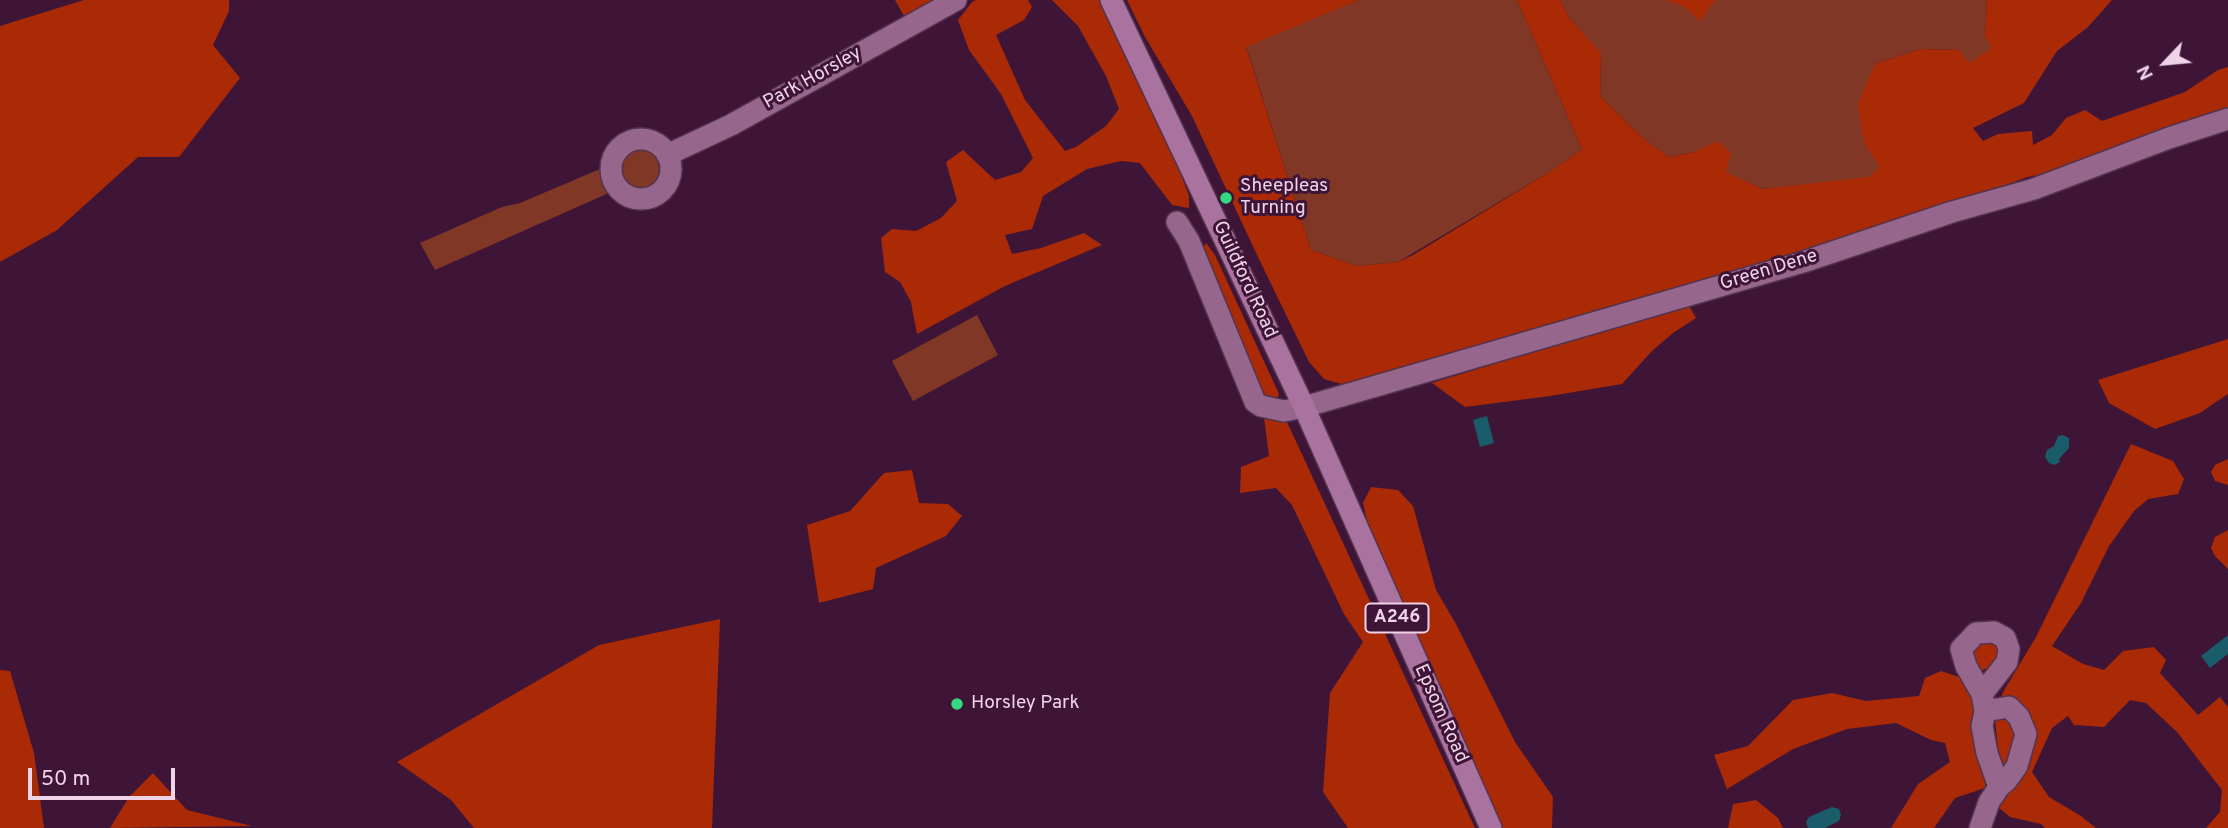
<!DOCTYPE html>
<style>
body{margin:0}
#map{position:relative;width:2228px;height:828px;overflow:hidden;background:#3e1537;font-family:Overpass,sans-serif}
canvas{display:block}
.north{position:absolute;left:2130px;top:28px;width:70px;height:70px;-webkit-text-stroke:5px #3e1537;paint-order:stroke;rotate:244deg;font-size:19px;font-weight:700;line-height:28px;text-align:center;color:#efd4e9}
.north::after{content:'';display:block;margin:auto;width:24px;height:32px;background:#efd4e9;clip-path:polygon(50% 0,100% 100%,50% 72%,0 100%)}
.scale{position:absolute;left:28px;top:768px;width:147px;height:32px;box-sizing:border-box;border:4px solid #efd4e9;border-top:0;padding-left:9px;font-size:21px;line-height:24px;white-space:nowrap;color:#efd4e9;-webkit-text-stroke:5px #3e1537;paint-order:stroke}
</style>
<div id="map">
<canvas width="2228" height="828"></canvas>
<div class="north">N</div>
<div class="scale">50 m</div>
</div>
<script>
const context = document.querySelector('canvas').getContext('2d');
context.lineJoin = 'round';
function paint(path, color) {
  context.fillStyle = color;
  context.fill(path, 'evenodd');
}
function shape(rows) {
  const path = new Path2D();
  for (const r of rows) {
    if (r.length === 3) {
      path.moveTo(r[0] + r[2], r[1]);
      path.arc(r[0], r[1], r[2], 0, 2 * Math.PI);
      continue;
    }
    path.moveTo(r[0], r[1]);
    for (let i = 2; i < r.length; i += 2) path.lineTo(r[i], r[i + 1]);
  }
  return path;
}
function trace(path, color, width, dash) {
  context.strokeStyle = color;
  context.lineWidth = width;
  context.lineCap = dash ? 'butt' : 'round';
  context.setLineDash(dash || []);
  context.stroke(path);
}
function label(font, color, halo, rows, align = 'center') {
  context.font = font + ' Overpass,sans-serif';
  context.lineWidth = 6;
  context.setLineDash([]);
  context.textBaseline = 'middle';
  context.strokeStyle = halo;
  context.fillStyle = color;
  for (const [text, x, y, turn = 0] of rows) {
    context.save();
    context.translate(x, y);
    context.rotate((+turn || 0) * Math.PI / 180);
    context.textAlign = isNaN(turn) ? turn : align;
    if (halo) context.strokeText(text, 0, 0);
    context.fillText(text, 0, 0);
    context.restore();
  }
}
const green = shape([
 [1359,0,1517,0,1582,149,1551,171,1398,262,1357,266,1311,250,1246,46],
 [1560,0,1987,0,1985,36,1993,48,1968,64,1959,50,1920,49,1875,64,1864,143,1881,167,1869,178,1762,189,1725,172,1694,152,1669,157,1645,140,1600,96,1601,54,1570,19],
 [639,169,20],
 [600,169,611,192,435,270,420,243,502,207,520,203],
 [977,315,998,355,913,401,892,361]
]);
const forest = shape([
 [84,0,229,0,229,11,213,45,240,78,179,157,138,157,57,230,0,262,0,26],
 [895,0,936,0,904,16],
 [976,0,1028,0,1032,7,1024,20,996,35,1025,100,1065,151,1076,147,1106,126,1119,109,1106,76,1078,26,1052,0,1102,0,1166,136,1189,196,1189,208,1172,205,1140,163,1121,161,1087,169,1043,196,1032,229,1005,235,1012,254,1041,248,1084,233,1102,245,1005,286,917,334,911,302,900,282,885,272,881,238,892,229,916,231,941,218,957,201,946,162,963,150,995,180,1021,172,1033,158,1001,94,969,50,958,20,972,2],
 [1127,0,1359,0,1246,47,1311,250,1357,266,1398,262,1413,255,1551,171,1582,149,1517,0,1560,0,1570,19,1601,53,1600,96,1645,140,1669,157,1694,152,1718,141,1731,153,1726,172,1762,189,1869,177,1880,167,1864,143,1858,104,1875,64,1920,49,1959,50,1969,63,1992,48,1985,36,1987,0,2112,0,2088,27,2057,51,2024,103,1973,128,1983,141,1998,134,2032,131,2033,145,2052,135,2066,118,2085,110,2102,121,2185,92,2218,70,2228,67,2228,110,2050,173,2027,177,1952,206,1846,240,1345,385,1324,379,1309,362,1257,255,1192,116,1145,37],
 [1665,0,1715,0,1700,21,1683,6],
 [1206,243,1215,255,1279,394,1276,402,1261,399,1199,254],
 [1688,304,1696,318,1673,333,1652,351,1622,384,1550,396,1465,407,1432,383],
 [2228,339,2228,394,2200,413,2155,429,2109,403,2098,380],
 [1264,417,1287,422,1475,828,1348,828,1323,792,1330,693,1363,642,1344,614,1292,505,1276,488,1240,493,1241,467,1269,456],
 [2131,444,2173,461,2184,479,2178,494,2148,499,2134,511,2109,546,2081,603,2052,646,2083,664,2104,670,2123,651,2154,647,2166,660,2160,673,2198,715,2220,697,2228,707,2228,828,2206,828,2220,812,2222,790,2177,732,2146,703,2130,700,2104,727,2074,725,2068,716,2052,728,2032,772,2049,797,2081,816,2096,828,2045,828,2041,824,2010,817,1999,808,2003,793,1995,720,2003,692,2036,637],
 [2228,459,2228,485,2215,481,2211,472,2215,465],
 [912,470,919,503,948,504,962,516,946,536,876,568,873,589,819,603,807,525,850,511,884,473],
 [1371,487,1398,490,1413,506,1436,590,1456,624,1515,742,1553,797,1552,828,1500,828,1371,537,1363,503],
 [2228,530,2228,569,2215,556,2211,548,2215,537],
 [720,619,712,828,474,828,451,800,397,762,599,645],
 [1998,639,2004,652,1991,667,1977,672,1970,652,1977,641],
 [0,670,10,671,34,753,44,828,0,828],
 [1941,671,1968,680,1985,765,1985,788,1955,798,1934,828,1891,828,1918,784,1950,762,1945,743,1931,740,1896,723,1847,729,1793,749,1727,789,1714,755,1748,746,1793,700,1832,693,1866,701,1919,696,1925,678],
 [153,773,187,810,252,826,110,828,129,797],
 [1756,800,1778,818,1783,828,1728,828,1733,804]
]);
const water = shape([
 [1487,416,1494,443,1480,447,1473,420],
 [2063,435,2069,438,2069,448,2059,459,2060,462,2054,465,2049,463,2045,457,2047,450,2054,446,2058,436],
 [2228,635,2228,654,2210,668,2201,656],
 [1832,807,1839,809,1841,815,1839,821,1825,828,1808,828,1806,822,1809,817]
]);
const minor = shape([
 [641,169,30],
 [667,155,731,125,956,0],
 [1177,222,1189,241,1255,402,1261,406,1284,411,1304,407,1803,262,1952,212,2034,189,2169,138,2228,119],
 [1982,694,2007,662,2009,649,2005,638,1994,632,1976,633,1961,649,1966,666,1982,694,1985,711],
 [1980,828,1989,802,1999,787,2007,780,2017,766,2026,734,2019,717,2009,707,1985,711,1982,726,1987,753,1999,787]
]);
const major = shape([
 [1111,0,1304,407,1491,828]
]);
const markers = [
 [1226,198,7,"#34d881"],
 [957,704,7,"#34d881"]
];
const shields = [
 [1397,618,63]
];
const shieldNames = [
 ["A246",1397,618]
];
const streetNames = [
 ["Park Horsley",813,79,-29],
 ["Green Dene",1769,271,-17],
 ["Guildford Road",1244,280,65],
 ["Epsom Road",1440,714,66]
];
const poiNames = [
 ["Sheepleas",1240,187],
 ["Turning",1240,209],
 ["Horsley Park",971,704]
];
paint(green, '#803726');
paint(forest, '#aa2a06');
paint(water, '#1a5c6a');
trace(minor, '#54334f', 24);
trace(major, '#54334f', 24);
trace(minor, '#96668c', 21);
trace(major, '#aa729f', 21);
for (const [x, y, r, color] of markers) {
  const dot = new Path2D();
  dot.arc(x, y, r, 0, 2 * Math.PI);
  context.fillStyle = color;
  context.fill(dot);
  trace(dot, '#3e1537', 2.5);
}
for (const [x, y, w] of shields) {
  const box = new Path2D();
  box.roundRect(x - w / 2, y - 14.5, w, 29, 5);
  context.fillStyle = '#3e1537';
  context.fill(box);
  trace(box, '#efd4e9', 2);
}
label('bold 18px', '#efd4e9', null, shieldNames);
label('19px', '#efd4e9', '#3e1537', streetNames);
label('19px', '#efd4e9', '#3e1537', poiNames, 'left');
</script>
